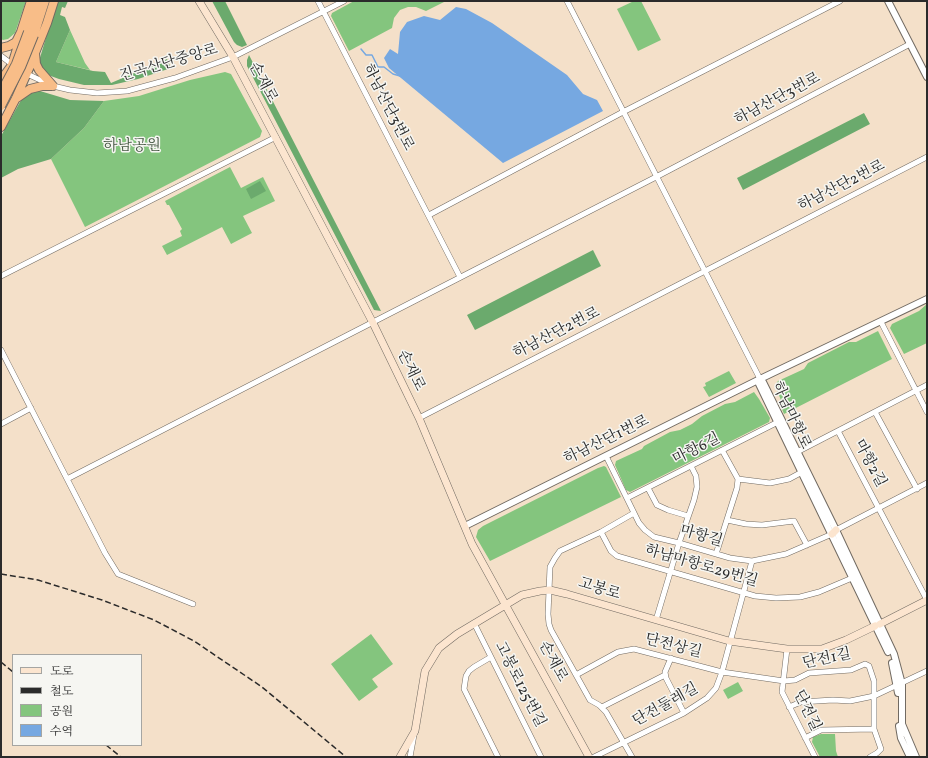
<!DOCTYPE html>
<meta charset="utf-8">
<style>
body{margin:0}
#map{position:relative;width:928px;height:758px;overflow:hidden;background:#f4e0c9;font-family:Vollkorn,"Noto Serif KR",serif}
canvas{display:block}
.frame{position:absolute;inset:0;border:2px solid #2b2b2b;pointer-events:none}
.legend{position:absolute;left:12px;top:654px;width:130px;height:92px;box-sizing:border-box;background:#f6f6f2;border:1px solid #a5a5a2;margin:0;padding:5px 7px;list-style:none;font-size:12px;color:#2b2b2b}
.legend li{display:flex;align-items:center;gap:8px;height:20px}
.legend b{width:20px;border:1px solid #a5a5a2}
</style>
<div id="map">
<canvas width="928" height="758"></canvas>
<div class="frame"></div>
<ul class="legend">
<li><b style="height:5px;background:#fce5cf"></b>도로</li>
<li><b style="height:5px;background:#2b2b2b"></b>철도</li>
<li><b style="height:11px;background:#84c57e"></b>공원</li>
<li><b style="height:11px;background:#76a8e1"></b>수역</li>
</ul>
</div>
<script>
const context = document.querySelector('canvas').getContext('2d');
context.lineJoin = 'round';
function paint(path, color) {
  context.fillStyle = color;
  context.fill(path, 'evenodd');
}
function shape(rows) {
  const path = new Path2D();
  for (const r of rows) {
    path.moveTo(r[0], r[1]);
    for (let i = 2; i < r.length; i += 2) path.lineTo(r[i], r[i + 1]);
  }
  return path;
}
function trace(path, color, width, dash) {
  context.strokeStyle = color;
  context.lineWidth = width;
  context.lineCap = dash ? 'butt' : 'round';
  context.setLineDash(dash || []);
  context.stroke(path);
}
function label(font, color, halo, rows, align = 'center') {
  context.font = font + ' Vollkorn,"Noto Serif KR",serif';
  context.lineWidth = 3;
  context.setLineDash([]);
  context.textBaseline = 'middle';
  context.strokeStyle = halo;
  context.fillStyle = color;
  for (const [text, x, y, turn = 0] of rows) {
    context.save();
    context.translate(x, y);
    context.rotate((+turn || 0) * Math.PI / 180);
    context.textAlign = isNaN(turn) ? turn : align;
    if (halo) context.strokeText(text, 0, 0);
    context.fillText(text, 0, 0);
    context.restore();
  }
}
const green = shape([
 [1,1,26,1,15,33,8,39,3,40,1,39],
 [354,1,446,1,426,11,416,7,408,7,400,10,394,18,392,28,349,51,331,16,332,13],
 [634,1,641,1,661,40,638,51,617,9],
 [70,30,85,63,90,70,56,62],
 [225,72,231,74,262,131,260,137,85,227,51,159,84,128,104,101,139,96,190,80],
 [230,167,241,188,263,177,275,201,243,216,252,233,231,244,222,227,167,255,162,246,182,236,180,231,182,229,169,205,167,205,165,201],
 [927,304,927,343,904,354,890,328,892,324,919,311],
 [878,331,892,359,784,414,781,407,782,403,775,385,778,381,804,369,808,363,849,342,856,342],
 [729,371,736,383,709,397,703,387,706,386,705,383],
 [754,392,759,399,770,418,769,422,630,492,626,490,615,465,616,461,642,449,644,446,670,432,680,430,692,424,702,416,725,404,735,402],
 [604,466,606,467,621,497,490,561,476,537,478,530,483,526,598,468],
 [371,634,393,664,372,679,378,687,359,701,331,664],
 [738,682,743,691,728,699,723,690],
 [821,734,835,734,836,751,838,757,820,757,812,742,813,737]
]);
const forest = shape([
 [57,1,68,1,65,8,62,7,60,15,65,17,70,30,56,62,93,71,105,72,111,83,167,59,171,68,138,79,112,85,84,85,59,79,48,75,42,70,39,61],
 [212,1,225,1,247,45,242,47,237,45,234,42],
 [249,55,381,311,374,310,247,66,247,60],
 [32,91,40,91,70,100,104,101,84,128,51,159,18,169,1,178,1,136,20,102,25,95],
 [864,113,870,124,743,190,737,178],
 [260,181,266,191,251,199,246,189],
 [593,250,601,266,475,330,467,315]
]);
const water = shape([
 [456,7,466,9,492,23,567,75,583,94,597,100,603,111,503,163,389,68,384,58,390,49,398,54,400,32,407,22,424,16,440,20]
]);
const stream = shape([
 [361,49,366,55,372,55,378,67,384,67,393,74,400,76]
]);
const minor = shape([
 [318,1,460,277],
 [567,1,760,379],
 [1,56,13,65],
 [25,73,53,86,70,90,97,93,127,91,175,78,233,57,344,1],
 [429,215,623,112,840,1],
 [1,276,276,137],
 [881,322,927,412],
 [1,350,105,553,118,574,193,604],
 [875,412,917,489],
 [419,418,927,157],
 [1,424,31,408],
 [838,431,927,600],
 [797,452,927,385],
 [606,456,639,523,645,530,654,537,679,543,730,558,752,561,786,554,832,534],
 [67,479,656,177,910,44],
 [738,479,770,483,789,479,802,472],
 [648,488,657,505,668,510,688,516],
 [627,498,778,422],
 [727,520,746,524,762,525,794,521,807,545],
 [836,530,927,483],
 [601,532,611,551,617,556,755,596,776,598,800,597,819,592,852,578],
 [716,554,737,488,738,479,722,450],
 [656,620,679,543,694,500,697,487,696,476,691,466],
 [474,623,541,757],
 [787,649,782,692,815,757],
 [491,657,474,667,469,671,466,676,464,689,498,757],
 [671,658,665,672,666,678,684,713],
 [576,675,618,652,634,649,722,672,784,681,795,680,809,673,851,670,865,664,869,666,874,681,874,729,881,749,877,753,870,757],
 [602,707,665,675],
 [789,707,801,702,833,700,850,701,874,696,927,671],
 [805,738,821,730,874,729],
 [410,757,414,735],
 [594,757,684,713,707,698,716,688,722,672,752,561],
 [632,757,606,712,599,705,590,700,551,630,549,624,548,614,550,567,555,558,560,551,601,532,634,513]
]);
const tertiary = shape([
 [888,1,927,77],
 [760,379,763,382,836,530,894,654,902,684,902,724,916,757],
 [760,379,759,384,888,652],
 [465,526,760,379,927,299],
 [892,663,898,693],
 [899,726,901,738,910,757]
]);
const secondary = shape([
 [199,1,233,57,373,323,419,418,472,544,589,757],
 [832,534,836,530],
 [880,624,927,600],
 [400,757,415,731,425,671,439,648,457,634,522,595,540,591,550,590,567,594,729,641,787,649,822,649,846,640,875,626]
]);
const trunk = shape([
 [28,32,38,1],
 [34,35,45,1],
 [1,48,9,46,16,42,21,32,31,1],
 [1,80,12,65,20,39],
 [53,86,39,70,36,64,35,53,47,23,54,1],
 [17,98,30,89,42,86,53,86],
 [1,127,16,98,34,57]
]);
const rail = shape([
 [1,574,38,580,102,600,154,620,194,641,262,687,346,757],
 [1,662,13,672],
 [106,745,121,757]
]);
const trunkBridge = shape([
 [1,92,16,64,28,32],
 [1,106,21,67,34,35]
]);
const streetNames = [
 ["진곡산단중앙로",169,64,-16],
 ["손재로",262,83,62],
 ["하남산단3번로",778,100,-28],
 ["하남산단3번로",387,108,63],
 ["하남산단2번로",842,187,-27],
 ["하남산단2번로",557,334,-27],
 ["손재로",410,371,64],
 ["하남마항로",790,416,65],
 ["하남산단1번로",607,441,-26],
 ["마항6길",697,450,-27],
 ["마항2길",869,464,62],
 ["마항길",701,537,16],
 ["하남마항로29번길",701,567,16],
 ["고봉로",599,590,17],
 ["단전상길",673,647,14],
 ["단전1길",827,660,-12],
 ["손재로",552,662,62],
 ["고봉로125번길",519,685,63],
 ["단전둘레길",666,706,-29],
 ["단전길",806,711,64]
];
const parkNames = [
 ["하남공원",132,147]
];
paint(green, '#84c57e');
paint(forest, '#6baa6d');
paint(water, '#76a8e1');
trace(stream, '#76a8e1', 1.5);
trace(minor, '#716a62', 6);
trace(tertiary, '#716a62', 8);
trace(secondary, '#716a62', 8);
trace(trunk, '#716a62', 10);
trace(minor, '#fff', 5);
trace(tertiary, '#fff', 6);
trace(secondary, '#fce5cf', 7);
trace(trunk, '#f8bd88', 8);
trace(rail, '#2b2b2b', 1.5, [6, 3]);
trace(trunkBridge, '#716a62', 10, []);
trace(trunkBridge, '#f8bd88', 8);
label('15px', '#2b2b2b', '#f6f6f2', streetNames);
label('15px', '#465944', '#f6f6f2', parkNames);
</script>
